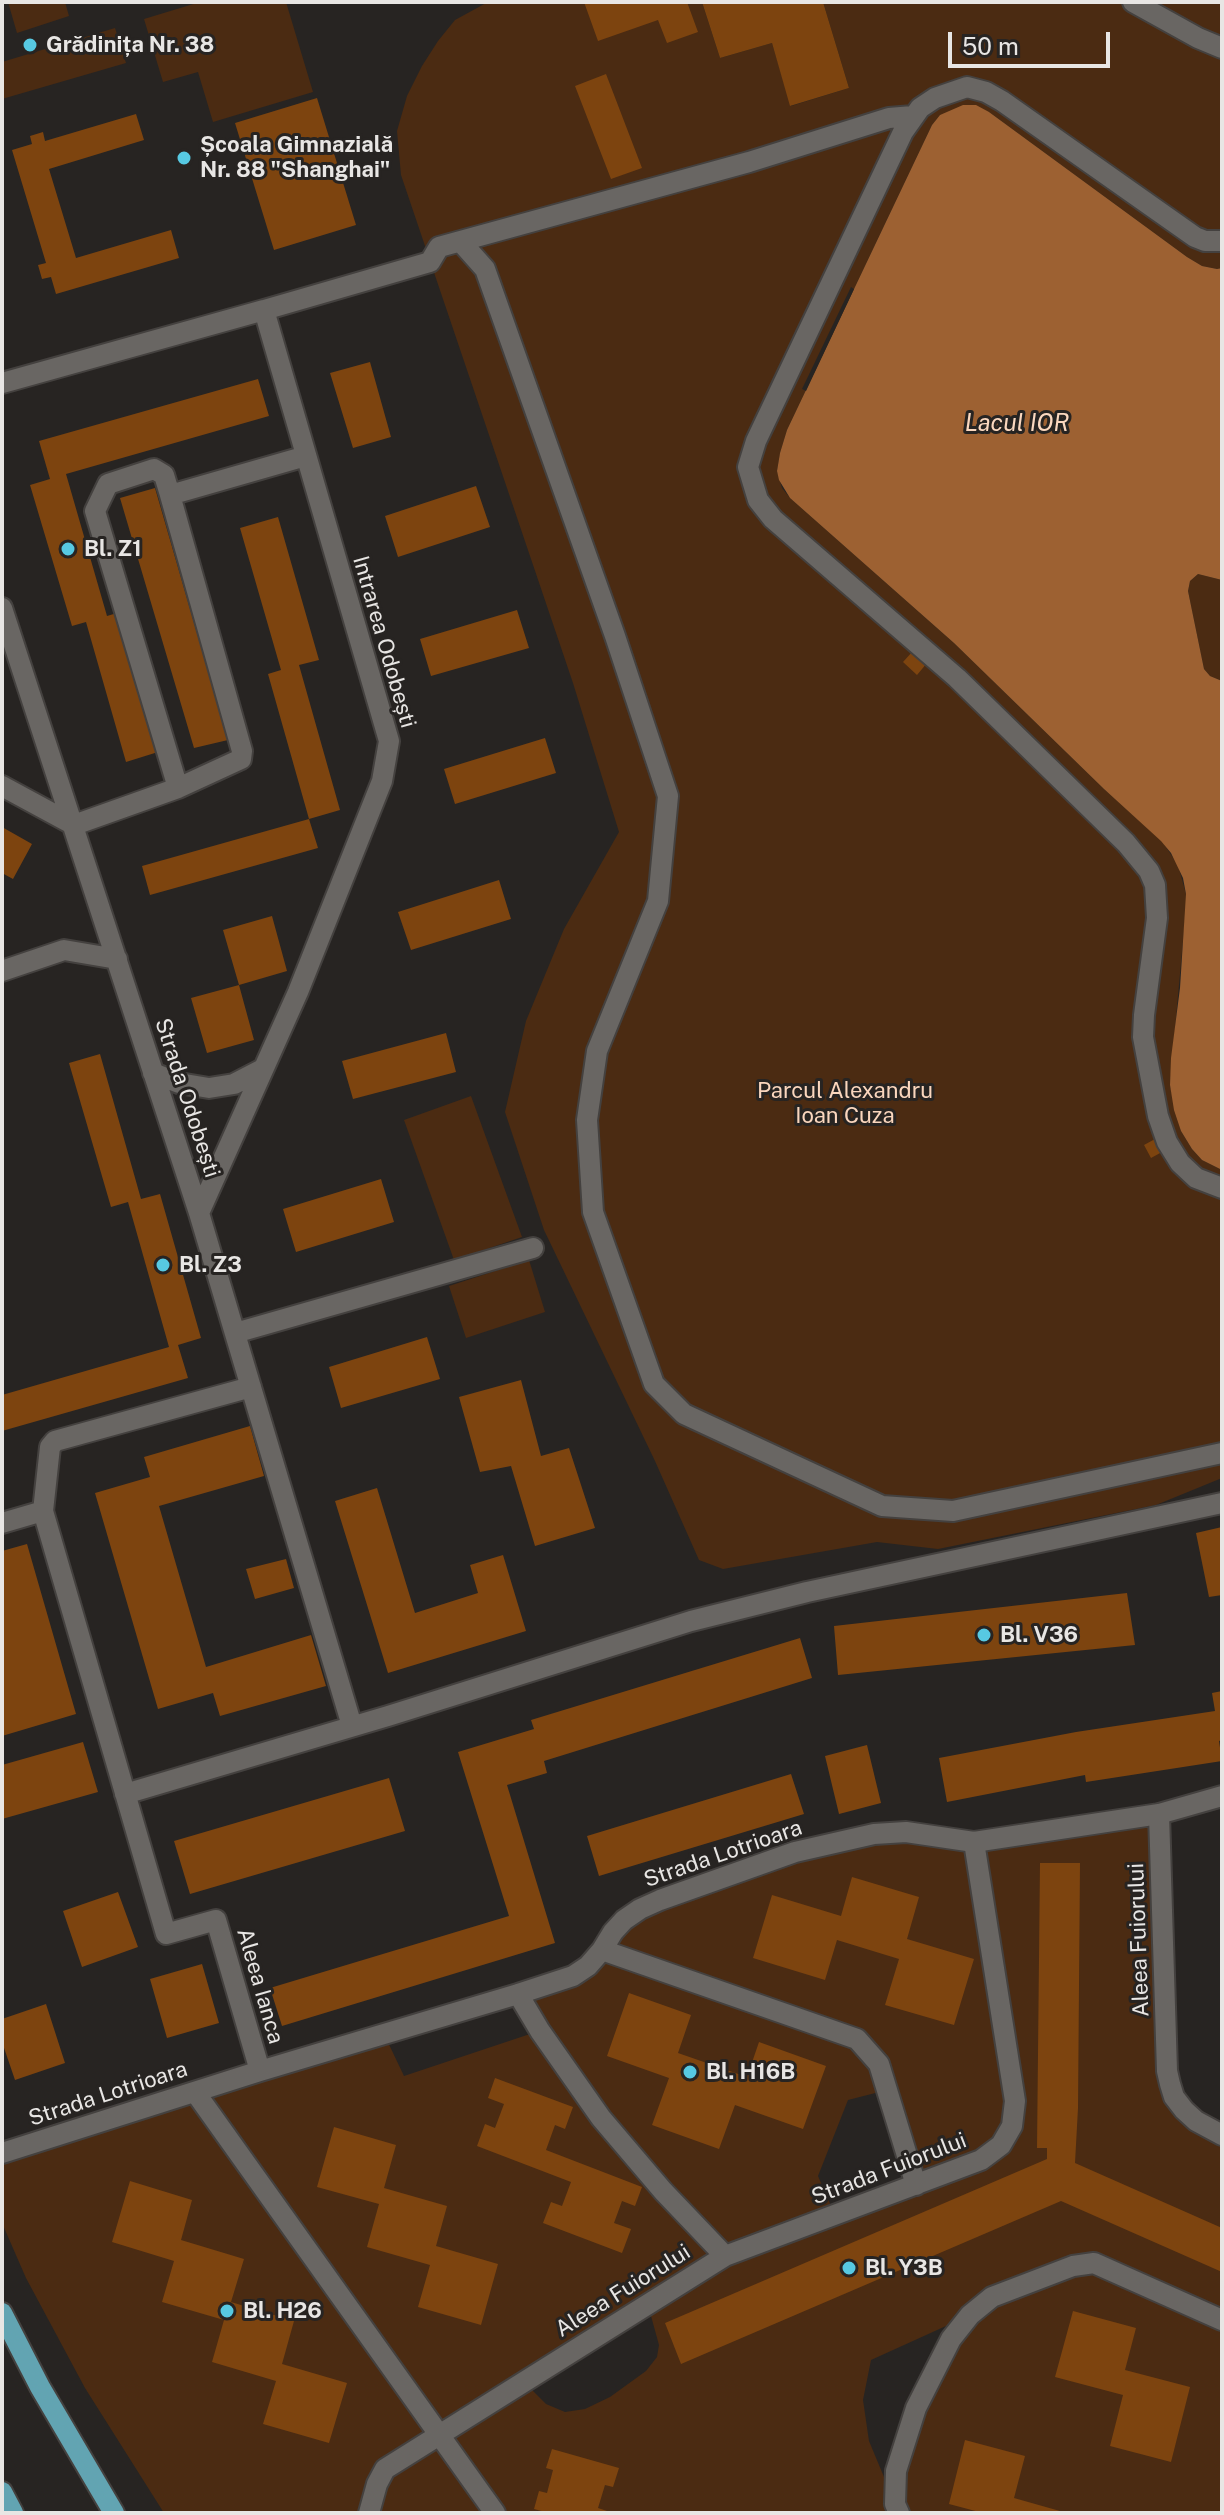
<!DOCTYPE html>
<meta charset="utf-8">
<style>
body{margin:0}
#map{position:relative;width:1224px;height:2515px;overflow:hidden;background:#272422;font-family:"Public Sans",sans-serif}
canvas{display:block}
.frame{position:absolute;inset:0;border:4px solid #e8e6e4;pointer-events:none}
.scale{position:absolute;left:948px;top:32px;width:162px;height:36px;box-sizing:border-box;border:4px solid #e8e6e4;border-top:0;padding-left:10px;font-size:24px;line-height:28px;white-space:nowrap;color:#e8e6e4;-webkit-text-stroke:6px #272422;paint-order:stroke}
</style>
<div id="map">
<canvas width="1224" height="2515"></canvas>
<div class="frame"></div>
<div class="scale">50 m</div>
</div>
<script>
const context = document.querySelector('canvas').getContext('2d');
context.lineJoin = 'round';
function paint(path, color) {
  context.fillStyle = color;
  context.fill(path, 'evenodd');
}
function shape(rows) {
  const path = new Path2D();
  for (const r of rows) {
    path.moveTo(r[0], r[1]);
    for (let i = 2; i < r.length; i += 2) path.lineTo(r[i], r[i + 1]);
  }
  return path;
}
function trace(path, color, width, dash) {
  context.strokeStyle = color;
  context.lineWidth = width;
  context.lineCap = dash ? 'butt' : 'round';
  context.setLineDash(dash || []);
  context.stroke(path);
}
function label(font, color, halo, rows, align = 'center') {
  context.font = font + ' "Public Sans",sans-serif';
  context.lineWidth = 6;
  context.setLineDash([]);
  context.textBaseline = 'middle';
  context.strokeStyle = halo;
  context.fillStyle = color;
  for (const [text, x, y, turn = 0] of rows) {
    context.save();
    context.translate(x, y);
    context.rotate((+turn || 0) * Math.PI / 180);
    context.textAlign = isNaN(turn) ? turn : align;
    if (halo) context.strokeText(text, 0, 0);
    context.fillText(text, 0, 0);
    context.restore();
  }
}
const green = shape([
 [8,2,65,2,69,16,17,33],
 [200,2,286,2,313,92,213,122,198,72,163,82,144,19],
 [488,2,702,2,720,58,772,43,791,106,849,88,823,2,1222,2,1222,268,1217,269,1202,266,1187,257,989,112,940,115,932,125,787,430,780,453,777,471,782,488,790,498,954,643,1104,789,1162,841,1178,865,1186,894,1186,907,1170,1085,1181,1131,1192,1149,1202,1160,1222,1170,1222,1478,1156,1505,938,1549,877,1542,723,1569,699,1560,655,1461,544,1230,505,1112,526,1021,564,929,619,832,573,683,401,175,397,131,407,96,422,66,438,41,455,20],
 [115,28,126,63,2,99,2,62],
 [1198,574,1222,580,1222,681,1210,676,1204,669,1188,591,1190,581],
 [471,1096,522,1237,454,1260,404,1120],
 [529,1260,545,1312,466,1338,449,1286],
 [1159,1814,1170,2084,1222,2135,1222,2513,164,2513,85,2388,26,2278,2,2223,2,2153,384,2034,404,2076,539,2031,518,1994,573,1976,624,1920,834,1842,974,1842],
 [887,2090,916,2185,835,2215,818,2176,848,2100],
 [648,2305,659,2345,657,2357,646,2371,610,2397,585,2409,565,2412,546,2404,524,2382],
 [968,2316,896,2471,894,2501,869,2441,863,2400,871,2360]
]);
const water = shape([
 [963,105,976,105,989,112,1187,257,1202,266,1217,269,1222,268,1222,580,1198,574,1190,581,1188,591,1204,669,1210,676,1222,681,1222,1170,1202,1160,1192,1149,1181,1131,1174,1110,1170,1085,1171,1058,1180,988,1186,894,1183,878,1171,853,1161,841,1104,789,954,643,790,498,779,480,777,471,780,453,787,430,932,125,940,115]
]);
const pier = shape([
 [851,287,854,289,806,391,802,389]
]);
const building = shape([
 [584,2,687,2,698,32,667,43,658,20,598,41],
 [702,2,823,2,849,88,790,106,772,43,720,58],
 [606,74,642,168,611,179,575,86],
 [317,98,356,225,274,250,235,123],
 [136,114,144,140,49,169,76,258,171,230,179,258,56,294,51,277,42,279,38,265,46,263,12,150,32,144,30,136,43,132,45,141],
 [370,362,391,437,353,448,330,373],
 [258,379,269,416,66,474,107,616,117,613,158,752,126,762,86,622,72,626,30,485,50,479,39,441],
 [476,486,490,527,398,557,385,516],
 [155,488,228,740,194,748,120,498],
 [278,517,319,660,299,665,340,810,309,819,268,674,281,670,240,528],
 [517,610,529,648,431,676,420,639],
 [913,651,927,663,917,675,903,662],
 [545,738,556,773,455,804,444,769],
 [309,819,318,848,150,895,142,866],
 [2,827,32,844,13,879,2,873],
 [499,880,511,919,411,950,398,912],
 [272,916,287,971,239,985,223,930],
 [239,985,254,1040,207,1053,191,998],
 [446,1033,456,1072,353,1099,342,1061],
 [100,1054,141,1199,160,1194,201,1338,178,1345,188,1378,2,1431,2,1395,169,1347,128,1202,111,1207,69,1063],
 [1155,1139,1162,1152,1151,1158,1144,1145],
 [381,1179,394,1222,296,1252,283,1209],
 [427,1337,440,1379,341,1408,329,1367],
 [521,1380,541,1456,569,1448,595,1528,535,1546,511,1466,480,1472,459,1397],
 [250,1426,264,1476,159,1506,206,1667,311,1635,326,1686,220,1716,213,1693,158,1709,95,1493,150,1477,144,1457],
 [377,1488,415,1613,478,1593,470,1565,503,1555,526,1631,388,1673,335,1501],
 [1222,1527,1222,1595,1209,1597,1196,1533],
 [27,1544,76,1714,2,1736,2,1551],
 [286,1559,294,1588,255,1599,246,1569],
 [1127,1593,1135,1645,838,1675,834,1626],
 [800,1638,812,1678,544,1761,547,1773,507,1785,555,1943,282,2026,270,1988,509,1916,458,1752,534,1729,531,1720],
 [1222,1691,1222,1740,1219,1741,1222,1761,1086,1782,1085,1775,947,1802,939,1758,1076,1732,1215,1711,1212,1693],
 [83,1742,98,1792,2,1819,2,1765],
 [867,1745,881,1803,839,1814,825,1756],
 [791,1774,804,1814,599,1876,587,1836],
 [389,1778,405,1831,190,1894,174,1841],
 [1040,1863,1080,1863,1078,2108,1075,2163,1222,2228,1222,2272,1061,2201,681,2364,665,2323,1047,2159,1047,2148,1037,2148],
 [852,1877,919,1897,907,1939,974,1959,954,2025,885,2005,899,1959,837,1940,825,1980,753,1958,772,1895,841,1916],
 [118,1892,138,1947,82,1967,63,1911],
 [202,1964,219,2023,167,2038,150,1979],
 [629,1993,691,2015,678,2053,747,2077,759,2042,826,2066,803,2129,735,2105,719,2149,652,2125,669,2078,607,2056],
 [46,2004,65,2063,15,2080,2,2042,2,2019],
 [495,2078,573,2107,565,2129,555,2125,546,2150,642,2187,635,2206,622,2201,614,2223,631,2229,622,2253,543,2223,551,2202,562,2206,571,2182,477,2146,485,2124,495,2128,504,2104,488,2098],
 [334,2127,396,2145,384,2188,447,2206,436,2246,498,2264,481,2325,418,2307,430,2265,367,2247,379,2204,317,2187],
 [130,2181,192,2200,181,2240,244,2259,231,2302,294,2321,282,2364,347,2383,329,2443,263,2424,276,2381,212,2362,224,2320,162,2302,174,2261,112,2242],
 [1073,2311,1136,2328,1125,2370,1190,2387,1171,2462,1110,2446,1123,2395,1055,2377],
 [965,2440,1025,2456,1014,2498,1067,2513,983,2513,949,2504],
 [552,2449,619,2468,613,2487,605,2485,598,2508,613,2513,549,2513,534,2509,539,2491,547,2493,553,2470,546,2468]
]);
const minor = shape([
 [1133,2,1198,38,1222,48],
 [1222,241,1205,241,1195,237,1002,101,986,92,967,87,935,98,920,108,903,132,756,441,748,467,758,500,773,519,957,678,1126,843,1149,871,1155,885,1157,918,1144,1015,1143,1037,1158,1116,1167,1142,1180,1163,1196,1178,1222,1188],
 [461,242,485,269,615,636,668,796,658,901,597,1051,587,1120,593,1212,654,1384,684,1414,882,1506,953,1511,1222,1453],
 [264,310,430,262,439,247,749,162,889,118,913,116],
 [2,383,264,310,389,741,382,781,298,992,199,1213],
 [170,495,164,475,154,469,108,484,95,511,178,788],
 [2,608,199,1213,352,1726],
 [2,786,74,825,178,788,241,759,242,751,170,495,306,456],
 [2,971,64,950,117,959],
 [153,1073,179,1083,209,1088,234,1084,263,1069],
 [235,1333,533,1248],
 [43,1511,166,1934,216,1920,260,2071],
 [2,1523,43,1511,50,1447,55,1441,251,1387],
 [125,1794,388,1716,691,1621,807,1592,1222,1503],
 [1159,1814,1167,2071,1170,2084,1174,2097,1184,2110,1196,2121,1222,2135],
 [602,1950,857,2039,879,2064,916,2185],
 [518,1994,540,2031,601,2118,663,2191,725,2256],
 [195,2092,495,2513],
 [2,2153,260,2071,518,1994,573,1976,588,1966,602,1950,613,1932,624,1920,640,1909,660,1900,795,1852,874,1834,906,1832,974,1842,1159,1814,1222,1796],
 [369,2513,377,2484,385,2469,725,2256,981,2160,1001,2145,1012,2126,1015,2101,974,1842],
 [899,2513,895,2504,896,2471,916,2408,951,2339,970,2315,992,2297,1073,2266,1094,2263,1222,2320]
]);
const major = shape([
 [2,2313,40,2387,114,2513],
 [2,2492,13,2513]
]);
const markers = [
 [30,45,8,"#57c9e2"],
 [184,158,8,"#57c9e2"],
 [68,549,8,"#57c9e2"],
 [163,1265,8,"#57c9e2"],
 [984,1635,8,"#57c9e2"],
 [690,2072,8,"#57c9e2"],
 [849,2268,8,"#57c9e2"],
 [227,2311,8,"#57c9e2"]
];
const poiNames = [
 ["Grădinița Nr. 38",46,45],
 ["Școala Gimnazială",200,145],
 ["Nr. 88 \"Shanghai\"",200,170],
 ["Bl. Z1",84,549],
 ["Bl. Z3",179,1265],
 ["Bl. V36",1000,1635],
 ["Bl. H16B",706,2072],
 ["Bl. Y3B",865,2268],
 ["Bl. H26",243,2311]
];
const streetNames = [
 ["Intrarea Odobești",384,642,74],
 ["Strada Odobești",187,1098,72],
 ["Strada Lotrioara",723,1854,-19],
 ["Aleea Fuiorului",1139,1940,-92],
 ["Aleea Ianca",260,1986,74],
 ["Strada Lotrioara",108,2094,-18],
 ["Strada Fuiorului",889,2169,-21],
 ["Aleea Fuiorului",623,2291,-32]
];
const parkNames = [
 ["Parcul Alexandru",845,1091],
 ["Ioan Cuza",845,1116]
];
const waterNames = [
 ["Lacul IOR",1017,424]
];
paint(green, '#4b2b12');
paint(water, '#9d6132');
paint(pier, '#272422');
paint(building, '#7d440f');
trace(minor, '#44413f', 24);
trace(major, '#44413f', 24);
trace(minor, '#696663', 20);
trace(major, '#62a4b2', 20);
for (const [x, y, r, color] of markers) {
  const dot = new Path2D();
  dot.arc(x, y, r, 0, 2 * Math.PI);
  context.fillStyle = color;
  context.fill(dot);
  trace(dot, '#272422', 3);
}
label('bold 22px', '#e8e6e4', '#272422', poiNames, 'left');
label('22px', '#e8e6e4', '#272422', streetNames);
label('22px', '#fad6bd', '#272422', parkNames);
label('italic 24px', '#fbd8bf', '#272422', waterNames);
</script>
